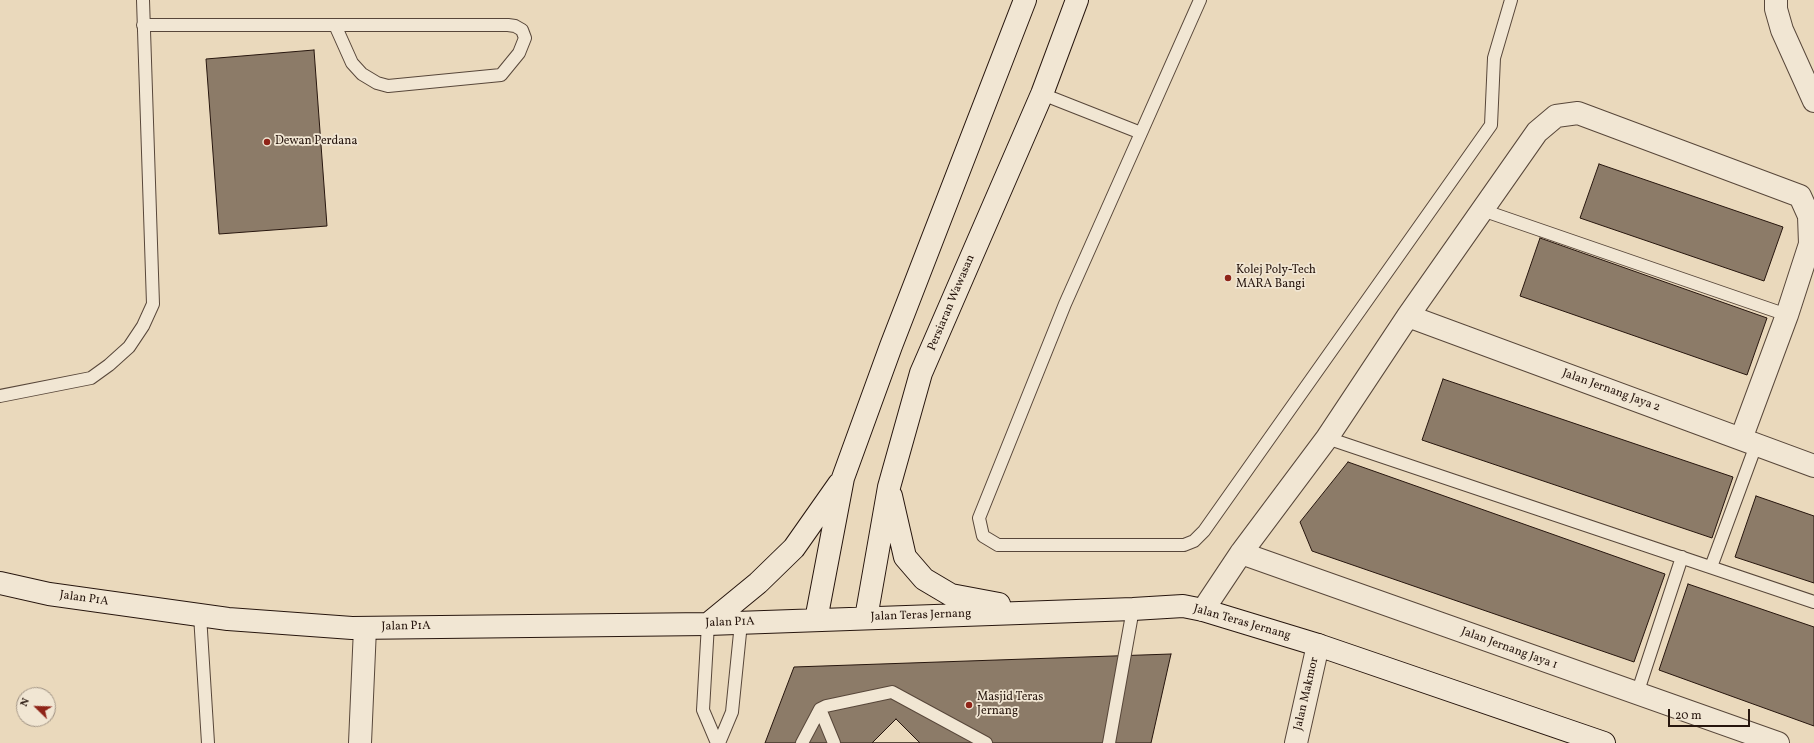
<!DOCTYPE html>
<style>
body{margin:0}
#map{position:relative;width:1814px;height:743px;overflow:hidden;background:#ead9bc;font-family:Vollkorn,serif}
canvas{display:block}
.north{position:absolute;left:16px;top:687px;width:40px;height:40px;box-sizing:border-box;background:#f1e6d3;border:1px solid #a09384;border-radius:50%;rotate:293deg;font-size:11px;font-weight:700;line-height:16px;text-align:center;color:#27160e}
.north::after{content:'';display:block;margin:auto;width:14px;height:18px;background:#8f2418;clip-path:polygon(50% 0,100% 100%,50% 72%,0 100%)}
.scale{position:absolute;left:1668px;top:709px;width:82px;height:18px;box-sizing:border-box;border:2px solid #27160e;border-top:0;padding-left:5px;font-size:12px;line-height:14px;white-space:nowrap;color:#27160e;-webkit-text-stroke:3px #f1e6d3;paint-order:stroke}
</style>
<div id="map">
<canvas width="1814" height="743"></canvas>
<div class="north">N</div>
<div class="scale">20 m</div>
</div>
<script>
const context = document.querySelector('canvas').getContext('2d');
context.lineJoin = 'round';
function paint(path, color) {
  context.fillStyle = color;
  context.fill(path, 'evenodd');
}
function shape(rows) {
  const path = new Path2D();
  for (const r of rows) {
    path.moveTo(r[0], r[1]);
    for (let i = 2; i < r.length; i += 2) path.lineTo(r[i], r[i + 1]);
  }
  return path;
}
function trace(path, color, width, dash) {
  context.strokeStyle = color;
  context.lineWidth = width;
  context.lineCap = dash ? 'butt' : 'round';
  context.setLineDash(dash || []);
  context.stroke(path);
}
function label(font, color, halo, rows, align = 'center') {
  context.font = font + ' Vollkorn,serif';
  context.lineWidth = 3.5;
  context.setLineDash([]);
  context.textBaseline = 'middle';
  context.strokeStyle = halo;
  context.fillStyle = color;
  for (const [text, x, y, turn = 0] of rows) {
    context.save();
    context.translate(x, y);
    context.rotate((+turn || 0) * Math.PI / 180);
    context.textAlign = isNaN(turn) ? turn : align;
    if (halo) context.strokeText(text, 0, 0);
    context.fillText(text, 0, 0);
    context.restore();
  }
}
const building = shape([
 [314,50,327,226,219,234,206,59,314,50],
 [1599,164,1783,227,1764,281,1580,218,1599,164],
 [1540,238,1767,318,1747,375,1520,296,1540,238],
 [1443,379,1733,477,1712,538,1422,440,1443,379],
 [1348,462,1665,574,1634,662,1312,551,1300,522,1348,462],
 [1756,496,1814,516,1814,583,1735,557,1756,496],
 [1688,584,1814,627,1814,726,1659,670,1688,584],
 [1171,654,1151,743,765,743,794,667,1171,654],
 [896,719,920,743,872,743,896,719]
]);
const service = shape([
 [143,25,508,25,515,26,522,30,525,38,519,53,501,75,388,86,377,83,362,74,352,63,335,25],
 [1042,94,1141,133,1065,304,979,518,983,536,998,545,1184,545,1194,541,1204,531,1491,125,1494,58,1511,0],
 [1141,133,1200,0],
 [1482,210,1787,315],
 [0,396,91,378,109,365,129,347,143,326,153,304,143,0],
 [1327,438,1814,602],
 [1711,567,1756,445],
 [200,615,208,743],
 [708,624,703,710,717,743],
 [1637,694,1682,557],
 [820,709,834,743],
 [719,743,732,712,741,623],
 [802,743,820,709,826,706,892,692,986,743],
 [1109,743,1133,609]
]);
const minor = shape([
 [1776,0,1776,9,1782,30,1814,101],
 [1408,316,1814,466],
 [1241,553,1778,743],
 [1203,610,1241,553,1327,438,1408,316,1537,132,1556,116,1578,113,1800,196,1809,216,1810,244,1787,315,1741,439],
 [360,743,365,628],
 [1296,743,1318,645]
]);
const secondary = shape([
 [891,496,905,557,924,579,951,595,999,604],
 [0,583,49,594,228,619,352,628,708,624,1133,609,1183,606,1203,610,1318,645,1604,743],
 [866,618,889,487,921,373,1042,94,1077,0],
 [816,620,843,478,891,346,1025,0],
 [708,624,758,583,794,548,839,484]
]);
const markers = [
 [267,142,4,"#8f2418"],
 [1228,278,4,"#8f2418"],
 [969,705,4,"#8f2418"]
];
const poiNames = [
 ["Dewan Perdana",275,142],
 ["Kolej Poly-Tech",1236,271],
 ["MARA Bangi",1236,285],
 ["Masjid Teras",977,698],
 ["Jernang",977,712]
];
const streetNames = [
 ["Persiaran Wawasan",952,303,-67],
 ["Jalan Jernang Jaya 2",1611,391,20],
 ["Jalan P1A",84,599,8],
 ["Jalan Teras Jernang",921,616,-2],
 ["Jalan P1A",730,623,-2],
 ["Jalan Teras Jernang",1242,623,16],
 ["Jalan P1A",406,627,-1],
 ["Jalan Jernang Jaya 1",1509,649,20],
 ["Jalan Makmor",1307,694,-77]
];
paint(building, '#8c7b68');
trace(building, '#27160e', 1);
trace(service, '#58473a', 14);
trace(minor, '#58473a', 24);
trace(secondary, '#27160e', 24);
trace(service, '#f1e6d3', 12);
trace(minor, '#f1e6d3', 22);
trace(secondary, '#f1e6d3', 22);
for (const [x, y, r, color] of markers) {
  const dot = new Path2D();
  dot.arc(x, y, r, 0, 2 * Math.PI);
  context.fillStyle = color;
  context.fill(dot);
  trace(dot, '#f1e6d3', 1.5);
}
label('12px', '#27160e', '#f1e6d3', poiNames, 'left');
label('12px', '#27160e', '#f1e6d3', streetNames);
</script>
